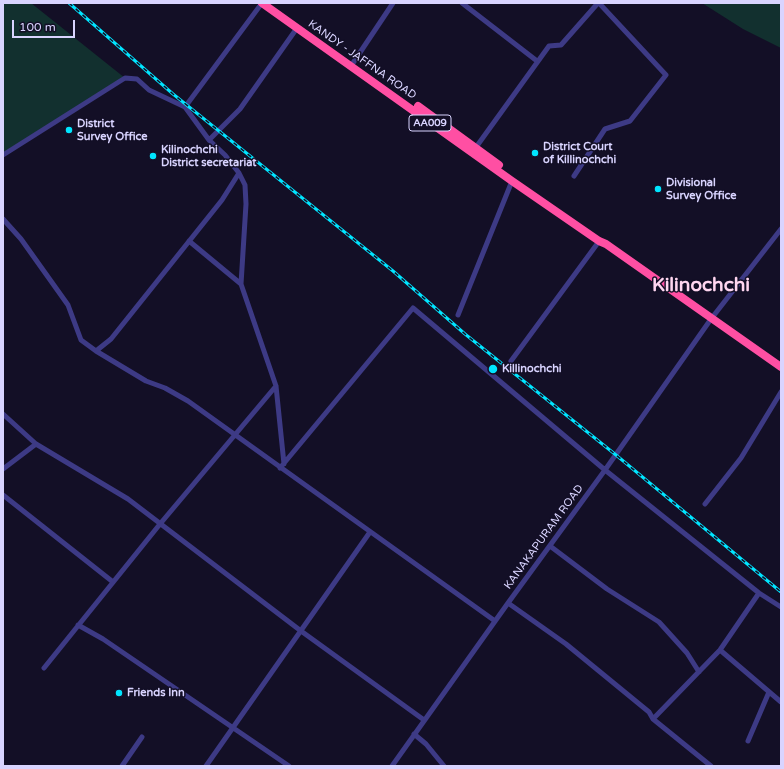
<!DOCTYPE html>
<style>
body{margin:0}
#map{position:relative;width:784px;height:769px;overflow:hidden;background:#130f26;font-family:"Varela Round",sans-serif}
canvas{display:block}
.frame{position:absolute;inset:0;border:4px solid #d9d4ff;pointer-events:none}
.scale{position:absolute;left:12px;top:20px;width:63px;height:18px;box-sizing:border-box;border:2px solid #d9d4ff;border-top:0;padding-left:5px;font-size:12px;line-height:14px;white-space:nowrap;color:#d9d4ff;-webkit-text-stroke:3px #130f26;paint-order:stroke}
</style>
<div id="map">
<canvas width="784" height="769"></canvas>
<div class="frame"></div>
<div class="scale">100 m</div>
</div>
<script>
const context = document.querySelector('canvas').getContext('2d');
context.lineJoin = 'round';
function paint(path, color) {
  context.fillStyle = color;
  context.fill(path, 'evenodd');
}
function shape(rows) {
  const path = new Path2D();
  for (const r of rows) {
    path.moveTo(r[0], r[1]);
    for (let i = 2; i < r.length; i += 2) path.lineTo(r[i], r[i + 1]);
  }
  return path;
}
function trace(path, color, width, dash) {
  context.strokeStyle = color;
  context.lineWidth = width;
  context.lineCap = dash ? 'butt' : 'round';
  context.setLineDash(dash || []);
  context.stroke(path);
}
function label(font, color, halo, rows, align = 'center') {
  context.font = font + ' "Varela Round",sans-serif';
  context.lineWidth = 3;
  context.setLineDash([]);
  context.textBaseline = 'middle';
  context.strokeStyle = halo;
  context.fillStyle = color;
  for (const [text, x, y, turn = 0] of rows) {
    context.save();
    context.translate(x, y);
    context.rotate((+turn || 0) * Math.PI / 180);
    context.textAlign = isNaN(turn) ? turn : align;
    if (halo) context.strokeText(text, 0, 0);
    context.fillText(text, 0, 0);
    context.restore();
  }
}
const green = shape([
 [3,3,31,3,125,78,3,157],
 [702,3,781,3,781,48,743,29]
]);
const minor = shape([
 [262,3,185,107,209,140,240,109,297,28],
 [462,3,537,61],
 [351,66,393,3],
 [474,150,549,46,561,45,598,3],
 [3,155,125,78,137,79,149,90,185,107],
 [239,173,245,185,246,204,241,284,276,386,284,464],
 [574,176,605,129,630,121,666,75,599,3],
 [3,219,21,239,68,305,81,340,96,351,111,339,222,200,239,173,225,155,209,140],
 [189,241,241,284],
 [458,315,512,181],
 [96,351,146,381,165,388,188,401,495,621],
 [511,361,600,240],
 [3,414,36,444,128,499,301,631,424,720],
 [280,468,413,308,605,470,759,593,781,607],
 [3,469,36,444],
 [3,495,113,582],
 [705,504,741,458,781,392],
 [550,546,607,589,659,622,687,653,699,672],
 [508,603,566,644,649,712,653,719,711,766],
 [78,625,103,639,289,766],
 [720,650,781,702],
 [44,668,160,524,276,386],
 [653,719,720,650,759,593],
 [414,734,426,744,444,766],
 [748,741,769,692],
 [122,766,142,737],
 [206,766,370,532],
 [392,766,508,603,605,470,711,319,781,229]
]);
const highway = shape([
 [262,3,512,181,599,241,606,244,781,367],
 [418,106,499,165]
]);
const rail = shape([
 [69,3,173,94,393,271,465,334,616,455,781,592]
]);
const markers = [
 [69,130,4,"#00e5ff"],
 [535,153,4,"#00e5ff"],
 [153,156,4,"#00e5ff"],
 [658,189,4,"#00e5ff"],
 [493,369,5,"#00e5ff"],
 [119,693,4,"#00e5ff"]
];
const shields = [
 [430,123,42]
];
const shieldNames = [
 ["AA009",430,123]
];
const streetNames = [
 ["KANDY - JAFFNA ROAD",362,60,35],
 ["KANAKAPURAM ROAD",544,537,-54]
];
const poiNames = [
 ["District",77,124],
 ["Survey Office",77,137],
 ["District Court",543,147],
 ["of Killinochchi",543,160],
 ["Kilinochchi",161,150],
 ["District secretariat",161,163],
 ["Divisional",666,183],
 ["Survey Office",666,196],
 ["Killinochchi",502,369],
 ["Friends Inn",127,693]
];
const townNames = [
 ["Kilinochchi",701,286]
];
paint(green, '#12302f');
trace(minor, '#3d3a85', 5);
trace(highway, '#ff4fa3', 8);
trace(rail, '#00e5ff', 3);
trace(rail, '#130f26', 1.5, [4.5]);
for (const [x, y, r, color] of markers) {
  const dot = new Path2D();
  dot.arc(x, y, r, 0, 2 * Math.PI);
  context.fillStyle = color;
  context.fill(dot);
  trace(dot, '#130f26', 1.5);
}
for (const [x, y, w] of shields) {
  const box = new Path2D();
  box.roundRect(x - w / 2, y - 8, w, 16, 3);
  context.fillStyle = '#130f26';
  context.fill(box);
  trace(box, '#d9d4ff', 1);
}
label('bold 10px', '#d9d4ff', null, shieldNames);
label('11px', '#d9d4ff', '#130f26', streetNames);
label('bold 11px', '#d9d4ff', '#130f26', poiNames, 'left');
label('bold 19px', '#ffd6f0', '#130f26', townNames);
</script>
